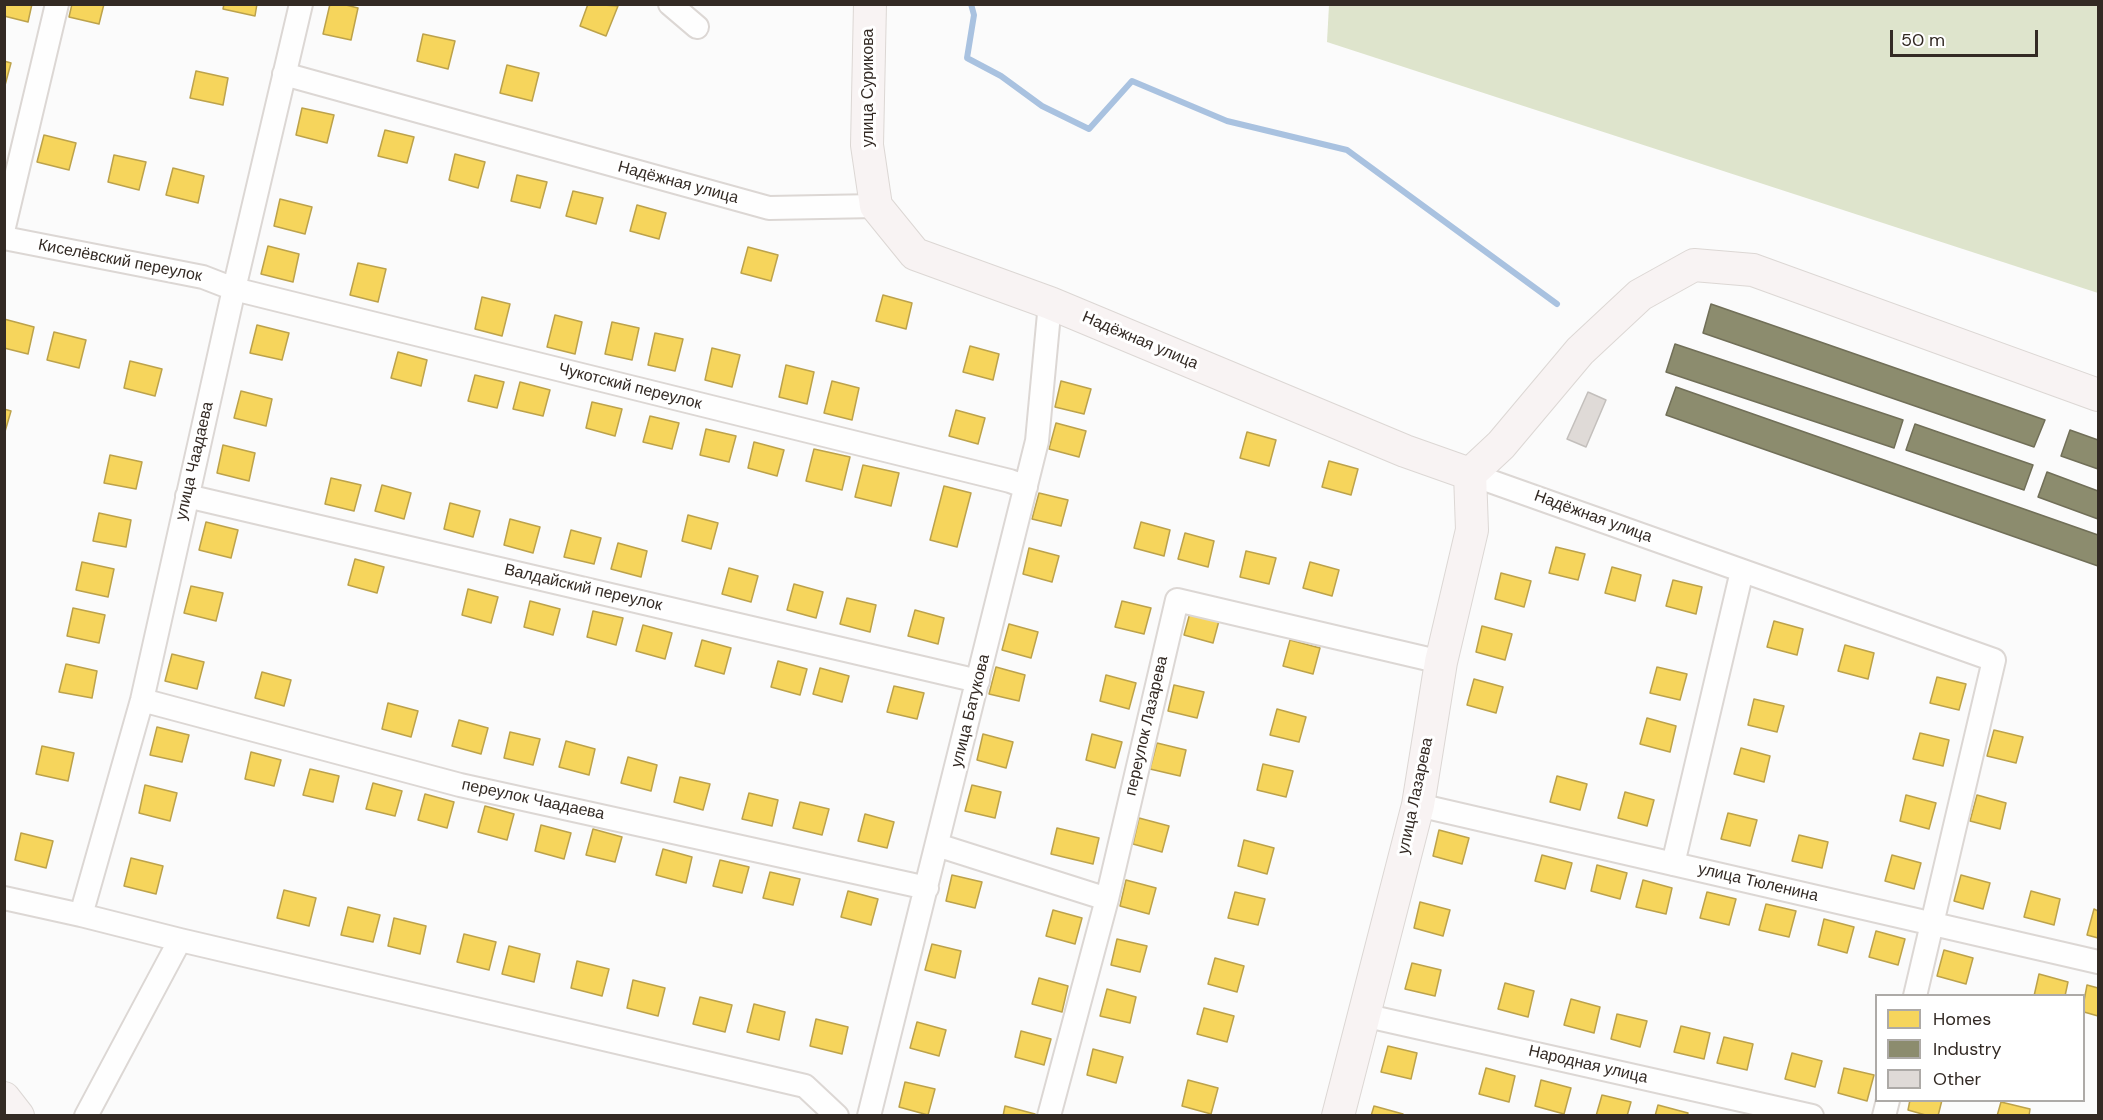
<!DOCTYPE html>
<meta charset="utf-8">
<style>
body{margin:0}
#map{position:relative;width:2103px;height:1120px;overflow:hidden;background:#fbfbfb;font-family:"DM Sans",sans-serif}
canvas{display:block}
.frame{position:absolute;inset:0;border:6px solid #332a24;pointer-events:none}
.legend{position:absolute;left:1875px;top:994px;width:210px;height:108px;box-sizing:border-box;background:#fff;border:2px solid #adaaa7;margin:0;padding:8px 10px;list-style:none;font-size:18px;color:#332a24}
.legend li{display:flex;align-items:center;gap:12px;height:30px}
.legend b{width:30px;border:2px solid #adaaa7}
.scale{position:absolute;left:1890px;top:30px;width:148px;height:27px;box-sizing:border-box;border:3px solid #332a24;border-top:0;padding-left:8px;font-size:18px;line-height:21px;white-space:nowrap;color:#332a24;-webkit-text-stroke:4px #fff;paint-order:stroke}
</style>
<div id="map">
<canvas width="2103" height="1120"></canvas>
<div class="frame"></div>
<ul class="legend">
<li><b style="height:16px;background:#f6d55c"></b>Homes</li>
<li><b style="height:16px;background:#8c8c6e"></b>Industry</li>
<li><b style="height:16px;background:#dfdad7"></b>Other</li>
</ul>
<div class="scale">50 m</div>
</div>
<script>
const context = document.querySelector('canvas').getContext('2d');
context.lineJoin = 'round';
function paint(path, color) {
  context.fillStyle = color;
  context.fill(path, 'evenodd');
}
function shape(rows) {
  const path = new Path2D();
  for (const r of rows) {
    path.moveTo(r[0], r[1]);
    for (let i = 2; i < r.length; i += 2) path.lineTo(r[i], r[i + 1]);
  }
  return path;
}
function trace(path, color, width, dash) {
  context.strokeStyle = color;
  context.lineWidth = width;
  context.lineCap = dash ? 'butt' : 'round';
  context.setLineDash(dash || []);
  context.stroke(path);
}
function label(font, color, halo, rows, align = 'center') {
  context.font = font + ' "DM Sans",sans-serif';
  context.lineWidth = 6;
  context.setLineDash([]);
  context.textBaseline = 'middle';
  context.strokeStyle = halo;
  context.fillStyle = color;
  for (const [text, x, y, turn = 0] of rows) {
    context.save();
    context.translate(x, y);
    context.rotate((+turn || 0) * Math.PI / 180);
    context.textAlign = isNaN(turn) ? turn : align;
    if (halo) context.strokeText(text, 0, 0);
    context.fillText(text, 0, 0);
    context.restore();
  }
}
const green = shape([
 [1329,5,2098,5,2098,293,1327,42]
]);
const homes = shape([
 [4,4,32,4,28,22,4,16,4,4],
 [72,4,104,4,99,24,69,17,72,4],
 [224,4,257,4,255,16,223,9,224,4],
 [330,4,342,4,358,8,351,40,323,34,330,4],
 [588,4,618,6,606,36,580,26,588,4],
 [423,34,455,41,448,69,417,61,423,34],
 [4,61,11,63,4,89,4,61],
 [507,65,539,73,532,101,500,93,507,65],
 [196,71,228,78,223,105,190,98,196,71],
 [302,108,334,115,327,143,296,135,302,108],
 [385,130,414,137,407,163,378,156,385,130],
 [44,135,76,143,69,170,37,162,44,135],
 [455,154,485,162,478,188,449,180,455,154],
 [114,155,146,162,139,190,108,182,114,155],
 [173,168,204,176,198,203,166,195,173,168],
 [517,175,547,182,540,208,511,201,517,175],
 [573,191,603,198,596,224,566,216,573,191],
 [280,199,312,207,305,234,274,226,280,199],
 [637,205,666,213,659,239,630,231,637,205],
 [268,246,299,254,293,282,261,274,268,246],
 [748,247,778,255,771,281,741,273,748,247],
 [358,263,386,269,378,302,350,295,358,263],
 [883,295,912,303,906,329,876,321,883,295],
 [482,297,510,304,502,336,475,329,482,297],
 [555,315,582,322,575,354,547,347,555,315],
 [4,319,34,327,28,354,4,348,4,319],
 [612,322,639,328,632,360,605,354,612,322],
 [257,325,289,333,282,360,250,353,257,325],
 [54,332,86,340,79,368,47,360,54,332],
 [655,333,683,339,675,371,648,365,655,333],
 [970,346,999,354,993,380,963,372,970,346],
 [712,348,740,355,732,387,705,380,712,348],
 [398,352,427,360,421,386,391,378,398,352],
 [130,361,162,369,155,396,124,388,130,361],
 [786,365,814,372,807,404,779,397,786,365],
 [475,375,504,382,497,408,468,401,475,375],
 [832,381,859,388,852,420,824,413,832,381],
 [1061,381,1091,389,1084,414,1055,407,1061,381],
 [520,382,550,390,543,416,513,409,520,382],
 [241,391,272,399,266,426,234,418,241,391],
 [592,402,622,409,615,436,586,428,592,402],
 [4,409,11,411,4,435,4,409],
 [956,410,985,418,978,444,949,436,956,410],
 [650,416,679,423,672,449,643,442,650,416],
 [1056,423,1086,431,1079,457,1049,449,1056,423],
 [706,429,736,436,729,462,700,455,706,429],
 [1247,432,1276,440,1269,466,1240,458,1247,432],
 [754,442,784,450,777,476,748,468,754,442],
 [223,445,255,453,249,481,217,473,223,445],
 [814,449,850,457,842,490,806,481,814,449],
 [110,455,142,462,136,489,104,483,110,455],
 [1329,461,1358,469,1351,495,1322,487,1329,461],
 [863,465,899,473,891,506,855,497,863,465],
 [331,478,361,485,354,511,325,504,331,478],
 [382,485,411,493,404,519,375,511,382,485],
 [944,486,971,493,957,547,930,540,944,486],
 [1039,493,1068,500,1061,526,1032,519,1039,493],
 [450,503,480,511,473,537,444,529,450,503],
 [99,513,131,520,126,547,93,541,99,513],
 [688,515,718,523,711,549,682,541,688,515],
 [510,519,540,527,533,553,504,545,510,519],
 [206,522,238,530,231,558,199,550,206,522],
 [1141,522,1170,530,1164,556,1134,548,1141,522],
 [571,530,601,538,594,564,564,557,571,530],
 [1185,533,1214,541,1208,567,1178,559,1185,533],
 [618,543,647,551,641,577,611,569,618,543],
 [1556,547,1585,554,1578,580,1549,573,1556,547],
 [1029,548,1059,556,1052,582,1023,574,1029,548],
 [1246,551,1276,558,1269,584,1240,577,1246,551],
 [355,559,384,567,377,593,348,585,355,559],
 [82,562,114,569,108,597,76,590,82,562],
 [1310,562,1339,570,1332,596,1303,588,1310,562],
 [1612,567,1641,575,1635,601,1605,593,1612,567],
 [729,568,758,576,751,602,722,594,729,568],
 [1501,573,1531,581,1524,607,1495,599,1501,573],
 [1673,580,1702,587,1696,614,1666,606,1673,580],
 [794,584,823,592,816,618,787,610,794,584],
 [191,586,223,593,216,621,184,613,191,586],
 [468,589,498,597,491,623,462,615,468,589],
 [847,598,876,605,870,632,840,624,847,598],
 [530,601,560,609,553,635,524,627,530,601],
 [1122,601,1151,608,1144,634,1115,627,1122,601],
 [73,608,105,615,99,643,67,636,73,608],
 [1191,609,1220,617,1213,643,1184,635,1191,609],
 [915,610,944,618,938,644,908,636,915,610],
 [593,611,623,618,616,645,587,637,593,611],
 [1774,621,1803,629,1797,655,1767,647,1774,621],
 [1009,624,1038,632,1031,658,1002,650,1009,624],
 [643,625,672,633,665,659,636,651,643,625],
 [1482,626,1512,634,1505,660,1476,652,1482,626],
 [702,640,731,648,724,674,695,666,702,640],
 [1290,640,1320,648,1313,674,1283,666,1290,640],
 [1845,645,1874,653,1868,679,1838,671,1845,645],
 [172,654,204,662,197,689,165,681,172,654],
 [778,661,807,669,800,695,771,687,778,661],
 [66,664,97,671,92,698,59,692,66,664],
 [996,667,1025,675,1019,701,989,694,996,667],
 [1657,667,1687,674,1680,700,1650,693,1657,667],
 [820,668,849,676,842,702,813,694,820,668],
 [262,672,291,680,284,706,255,698,262,672],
 [1106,675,1136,683,1129,709,1100,701,1106,675],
 [1937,677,1966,684,1959,710,1930,703,1937,677],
 [1474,679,1503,687,1496,713,1467,705,1474,679],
 [1174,685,1204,692,1197,718,1168,711,1174,685],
 [894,686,924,693,917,719,887,712,894,686],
 [1754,699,1784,706,1777,732,1748,725,1754,699],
 [388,703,418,711,411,737,382,729,388,703],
 [1277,709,1306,717,1299,742,1270,735,1277,709],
 [1647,718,1676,726,1670,752,1640,744,1647,718],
 [459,720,488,728,481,754,452,746,459,720],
 [157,727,189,735,182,762,150,755,157,727],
 [1994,730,2023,737,2016,763,1987,756,1994,730],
 [510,732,540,739,533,765,504,758,510,732],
 [1920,733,1949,740,1943,766,1913,759,1920,733],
 [983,734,1013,742,1006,768,977,760,983,734],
 [1092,734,1122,742,1115,768,1086,760,1092,734],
 [566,741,595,749,589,775,559,767,566,741],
 [1157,743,1186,750,1180,776,1150,769,1157,743],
 [42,746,74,753,68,781,36,774,42,746],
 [1741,748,1770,756,1764,782,1734,774,1741,748],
 [251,752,281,760,274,786,245,779,251,752],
 [628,757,657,765,651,791,621,783,628,757],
 [1263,764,1293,771,1286,797,1257,790,1263,764],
 [310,769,339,776,333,802,303,795,310,769],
 [1557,776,1587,784,1580,810,1550,802,1557,776],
 [680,777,710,784,703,810,674,802,680,777],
 [373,783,402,791,395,816,366,809,373,783],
 [145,785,177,793,170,821,139,813,145,785],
 [972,785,1001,792,995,818,965,811,972,785],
 [1625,792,1654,800,1647,826,1618,818,1625,792],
 [749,793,778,800,772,826,742,819,749,793],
 [425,794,454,802,447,828,418,820,425,794],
 [1906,795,1936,803,1929,829,1900,821,1906,795],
 [1977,795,2006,803,2000,829,1970,821,1977,795],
 [800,802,829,809,822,835,793,828,800,802],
 [485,806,514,814,507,840,478,832,485,806],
 [1728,813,1757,820,1750,846,1721,839,1728,813],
 [865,814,894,822,887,848,858,841,865,814],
 [1139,818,1169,826,1162,852,1133,844,1139,818],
 [541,825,571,833,564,859,535,851,541,825],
 [1057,828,1099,838,1093,864,1051,854,1057,828],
 [593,829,622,837,615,862,586,855,593,829],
 [1439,830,1469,838,1462,864,1433,856,1439,830],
 [21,833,53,841,46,868,15,860,21,833],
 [1799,835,1828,842,1822,868,1792,861,1799,835],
 [1244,840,1274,848,1267,874,1238,866,1244,840],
 [663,849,692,857,686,883,656,875,663,849],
 [1542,855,1572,863,1565,889,1535,881,1542,855],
 [1892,855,1921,863,1914,889,1885,881,1892,855],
 [131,858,163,866,156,894,124,886,131,858],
 [720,860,749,867,742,893,713,886,720,860],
 [1597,865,1627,873,1620,899,1591,891,1597,865],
 [770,872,800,879,793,905,763,898,770,872],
 [952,875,982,882,975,908,946,901,952,875],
 [1961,875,1990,883,1983,909,1954,901,1961,875],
 [1126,880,1156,888,1149,914,1120,906,1126,880],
 [1643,880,1672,888,1666,914,1636,907,1643,880],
 [284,890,316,898,309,926,277,918,284,890],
 [848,891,878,899,871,925,841,917,848,891],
 [2031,891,2060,899,2054,925,2024,917,2031,891],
 [1235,892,1265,899,1258,925,1228,918,1235,892],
 [1707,892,1736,899,1729,925,1700,918,1707,892],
 [1420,902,1450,910,1443,936,1414,928,1420,902],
 [1766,904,1796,911,1789,937,1759,930,1766,904],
 [348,907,380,915,373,942,341,935,348,907],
 [2094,909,2098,911,2098,938,2087,935,2094,909],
 [1053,910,1082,918,1075,944,1046,936,1053,910],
 [394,918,426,926,420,954,388,946,394,918],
 [1824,919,1854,927,1847,953,1818,945,1824,919],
 [1876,931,1905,939,1898,965,1869,957,1876,931],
 [464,934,496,942,489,970,457,962,464,934],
 [1117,939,1147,946,1140,972,1111,965,1117,939],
 [932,944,961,951,955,978,925,970,932,944],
 [509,946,540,954,534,982,502,974,509,946],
 [1944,950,1973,958,1966,984,1937,976,1944,950],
 [1215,958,1244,966,1237,992,1208,984,1215,958],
 [577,961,609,969,602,996,571,988,577,961],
 [1412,963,1441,970,1435,996,1405,989,1412,963],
 [2039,974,2068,982,2065,996,2034,996,2039,974],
 [1039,978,1068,986,1062,1012,1032,1004,1039,978],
 [633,980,665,988,658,1016,627,1008,633,980],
 [1505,983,1534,991,1528,1017,1498,1009,1505,983],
 [2087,985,2098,988,2098,1016,2084,1012,2084,1001,2087,985],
 [1107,989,1136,997,1130,1023,1100,1016,1107,989],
 [700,997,732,1005,725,1032,693,1024,700,997],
 [1571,999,1600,1007,1594,1033,1564,1025,1571,999],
 [754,1004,785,1012,779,1040,747,1032,754,1004],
 [1204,1008,1234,1016,1227,1042,1197,1034,1204,1008],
 [1617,1014,1647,1021,1640,1047,1611,1039,1617,1014],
 [816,1019,848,1027,842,1054,810,1046,816,1019],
 [917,1022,946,1030,939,1056,910,1048,917,1022],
 [1681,1026,1710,1033,1704,1059,1674,1052,1681,1026],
 [1021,1031,1051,1039,1044,1065,1015,1057,1021,1031],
 [1724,1037,1753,1044,1747,1070,1717,1063,1724,1037],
 [1388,1046,1417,1053,1411,1079,1381,1072,1388,1046],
 [1093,1049,1123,1057,1116,1083,1087,1075,1093,1049],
 [1792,1053,1822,1061,1815,1087,1785,1079,1792,1053],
 [1486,1068,1515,1076,1509,1102,1479,1094,1486,1068],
 [1844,1068,1874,1075,1867,1101,1838,1093,1844,1068],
 [1188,1080,1218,1088,1211,1114,1182,1106,1188,1080],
 [1541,1080,1571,1088,1564,1114,1535,1106,1541,1080],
 [905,1082,935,1089,928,1115,899,1107,905,1082],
 [1602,1095,1631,1102,1627,1116,1596,1116,1602,1095],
 [1910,1100,1942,1100,1938,1116,1929,1116,1908,1110,1910,1100],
 [2001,1102,2030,1109,2029,1116,1997,1116,2001,1102],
 [1658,1105,1688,1113,1687,1116,1655,1116,1658,1105],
 [1005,1106,1035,1114,1034,1116,1003,1116,1005,1106],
 [1374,1106,1403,1114,1403,1116,1371,1116,1374,1106]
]);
const industry = shape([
 [1711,304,2045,420,2034,447,1703,333,1711,304],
 [1675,344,1903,420,1894,448,1666,372,1675,344],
 [1676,387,2098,535,2098,566,1666,415,1676,387],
 [1915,424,2033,465,2024,490,1906,450,1915,424],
 [2070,430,2098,440,2098,469,2061,456,2070,430],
 [2047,472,2098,491,2098,519,2038,497,2047,472]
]);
const stream = shape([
 [971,4,974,15,967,58,1001,76,1042,106,1089,129,1132,81,1227,121,1347,150,1557,304]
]);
const building = shape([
 [1588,392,1606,400,1586,447,1567,439,1588,392]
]);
const street = shape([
 [670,4,697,27],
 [284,74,769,208,876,206],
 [4,227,57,4],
 [4,238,203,277,234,289,1010,481,1026,487],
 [1470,474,1994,660,1915,996],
 [187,496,978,681],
 [142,700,460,785,927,888],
 [1418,805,2098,962],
 [937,845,1107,899],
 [1673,864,1742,571],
 [4,898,81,915,180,940,805,1086,837,1116],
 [81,915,142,700,234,289,301,4],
 [1363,1015,1812,1116],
 [86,1116,180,940],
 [869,1116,1037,441,1050,303],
 [1049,1116,1107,899,1177,600,1441,662],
 [1884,1116,1888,1100]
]);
const secondary = shape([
 [870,4,867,145,876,206,915,254,1050,303,1405,451,1470,474],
 [1470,474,1501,445,1580,351,1640,295,1694,265,1753,270,2098,395],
 [4,1098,18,1116],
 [1338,1116,1418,805,1441,662,1472,530,1470,474]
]);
const streetNames = [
 ["улица Сурикова",869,88,-90],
 ["Надёжная улица",678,183,15],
 ["Киселёвский переулок",120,261,11],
 ["Надёжная улица",1140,341,23],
 ["Чукотский переулок",630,387,14],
 ["улица Чаадаева",195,461,-77],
 ["Надёжная улица",1593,517,20],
 ["Валдайский переулок",583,588,13],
 ["улица Батукова",971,711,-76],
 ["переулок Лазарева",1147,726,-77],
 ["улица Лазарева",1416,796,-78],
 ["переулок Чаадаева",533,800,12],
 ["улица Тюленина",1758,883,13],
 ["Народная улица",1588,1065,13]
];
paint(green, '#dee4cc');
paint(homes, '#f6d55c');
trace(homes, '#bca24b', 1.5);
paint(industry, '#8c8c6e');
trace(industry, '#716f58', 1.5);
trace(stream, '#a9c2e0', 6);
paint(building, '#dfdad7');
trace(building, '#c3bfbc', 1.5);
trace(street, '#dcd7d4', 26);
trace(secondary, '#dcd7d4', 34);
trace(street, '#fefefe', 22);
trace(secondary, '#f8f3f3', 32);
label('16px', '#332a24', '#fff', streetNames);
</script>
